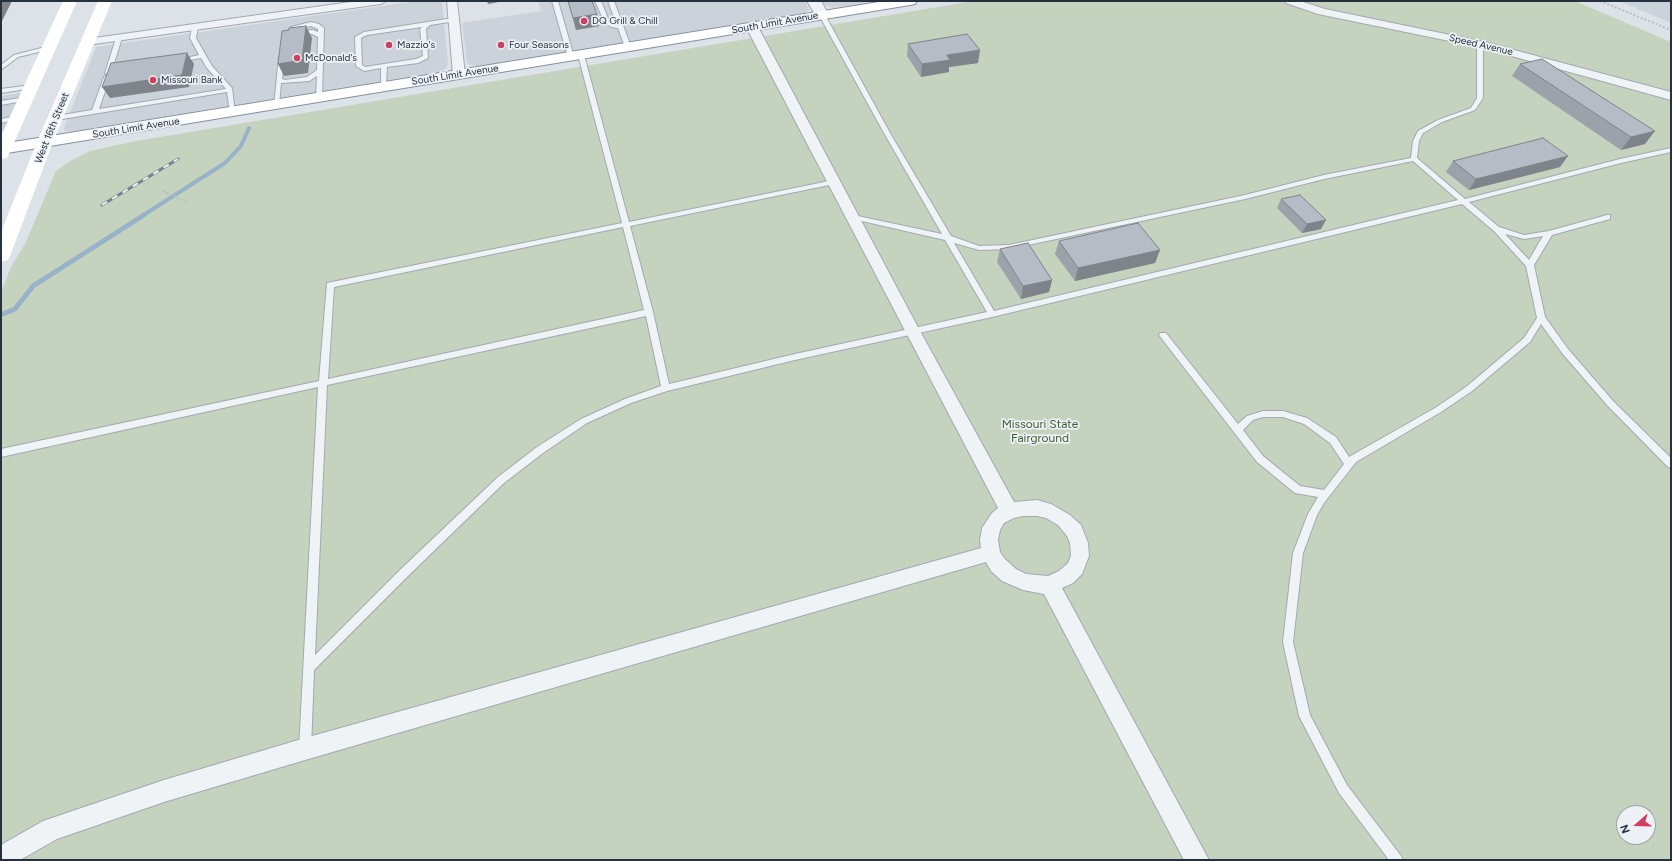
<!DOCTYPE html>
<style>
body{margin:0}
#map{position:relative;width:1672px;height:861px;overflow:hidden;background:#dde2e8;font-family:Figtree,sans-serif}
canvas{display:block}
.frame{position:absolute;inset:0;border:2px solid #26313f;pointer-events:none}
.north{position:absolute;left:1616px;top:805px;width:40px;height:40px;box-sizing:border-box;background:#edf1f5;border:1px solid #9da4ac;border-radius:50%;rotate:250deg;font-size:11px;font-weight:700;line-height:16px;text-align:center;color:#26313f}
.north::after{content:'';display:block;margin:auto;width:14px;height:18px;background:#d23d5f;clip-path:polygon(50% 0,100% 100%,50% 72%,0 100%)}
</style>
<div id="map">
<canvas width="1672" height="861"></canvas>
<div class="frame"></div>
<div class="north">N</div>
</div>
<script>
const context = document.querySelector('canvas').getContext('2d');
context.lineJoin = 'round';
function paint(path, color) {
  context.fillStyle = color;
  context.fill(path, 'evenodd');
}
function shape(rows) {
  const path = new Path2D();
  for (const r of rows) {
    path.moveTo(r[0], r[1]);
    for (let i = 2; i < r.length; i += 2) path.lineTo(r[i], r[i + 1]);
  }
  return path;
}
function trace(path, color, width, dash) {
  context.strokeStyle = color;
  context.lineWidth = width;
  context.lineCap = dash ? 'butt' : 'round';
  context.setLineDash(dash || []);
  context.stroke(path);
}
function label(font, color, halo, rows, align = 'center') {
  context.font = font + ' Figtree,sans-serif';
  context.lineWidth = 3.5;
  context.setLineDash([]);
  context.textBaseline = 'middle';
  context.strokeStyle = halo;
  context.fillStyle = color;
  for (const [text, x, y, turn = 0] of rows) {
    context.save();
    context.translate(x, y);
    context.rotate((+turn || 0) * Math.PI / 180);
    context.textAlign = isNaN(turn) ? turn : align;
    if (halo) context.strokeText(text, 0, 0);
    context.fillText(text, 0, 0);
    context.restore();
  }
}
const built = shape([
 [417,1,442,1,448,64,445,69,438,72,74,131,65,131,64,128,96,47],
 [538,1,805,1,809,10,805,13,477,66,470,65,467,62,462,23,541,11],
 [822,1,876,1,833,8,824,5],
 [1619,1,1671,1,1671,23],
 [21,93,4,130,1,133,1,96]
]);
const green = shape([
 [974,1,1575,1,1671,42,1671,860,1,860,1,293,10,269,26,242,56,171,70,161,90,151,136,141],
 [1624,813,1648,813,1648,837,1624,837]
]);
const streamFar1 = shape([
 [142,216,225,163,241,146,249,128]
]);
const stream = shape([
 [3,314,15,309,33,286,144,215]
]);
const path = shape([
 [1600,1,1671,30],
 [163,191,189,203]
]);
const service = shape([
 [552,1,558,1,574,57,573,58,568,57,552,1],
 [595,1,601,1,609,21,617,25,608,1,614,1,631,47,630,48,625,47,618,28,611,27,605,23,595,1],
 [822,13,825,15,890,133,951,236,979,246,1009,245,1245,195,1324,175,1411,158,1413,141,1418,131,1438,120,1471,108,1477,98,1477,44,1480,42,1483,44,1483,98,1475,110,1442,122,1423,133,1419,141,1417,158,1465,199,1620,159,1671,148,1671,152,1621,163,1469,202,1499,227,1524,235,1549,231,1607,215,1610,215,1610,219,1552,235,1534,265,1545,317,1568,349,1613,401,1671,458,1671,468,1668,467,1607,405,1562,353,1541,324,1530,342,1472,391,1441,412,1356,462,1324,503,1317,515,1303,553,1293,642,1310,715,1347,785,1401,856,1403,860,1389,860,1339,793,1299,716,1283,642,1293,553,1308,514,1318,497,1295,493,1257,462,1159,335,1160,333,1166,333,1238,424,1247,416,1263,411,1283,411,1307,418,1336,437,1349,457,1435,408,1466,387,1524,338,1537,318,1526,266,1494,231,1462,204,992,317,795,360,667,391,631,403,587,423,543,453,504,483,409,575,314,670,311,749,309,753,305,755,301,753,299,749,318,387,1,457,1,449,319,381,327,283,622,223,578,55,581,53,584,55,629,222,834,180,838,182,834,184,630,226,653,312,669,384,795,354,987,312,945,240,853,219,849,217,853,215,942,234,884,133,819,15,822,13],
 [1413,161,1458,200,994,311,954,243,979,250,1009,249,1245,199,1324,179,1413,161],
 [623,227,644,310,328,379,334,287,623,227],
 [1505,234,1524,239,1543,236,1529,260,1505,234],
 [646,316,661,386,625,399,581,419,537,447,498,477,401,569,315,655,327,385,646,316],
 [1263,417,1283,417,1304,424,1330,443,1344,464,1324,490,1300,486,1263,456,1243,430,1253,420,1263,417],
 [453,18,455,19,455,21,430,25,426,29,428,58,418,63,387,67,386,88,381,87,381,68,364,71,356,66,355,37,364,32,453,18],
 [422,27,420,29,423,56,416,59,365,67,362,65,361,38,367,35,422,27],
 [311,22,319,24,324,28,322,98,319,100,316,98,317,76,309,81,281,83,279,105,274,106,279,56,284,57,282,79,285,80,307,77,317,70,318,37,312,34,298,35,295,33,298,31,313,30,318,32,318,29,311,26,295,29,291,33,288,31,291,27,311,22],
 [195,25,198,27,196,38,212,66,232,88,235,113,230,112,227,92,56,120,53,118,56,116,92,110,104,77,107,75,110,77,99,109,226,89,207,68,201,58,180,62,177,60,199,55,190,38,192,27,195,25],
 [119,36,122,38,111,73,106,74,105,73,116,38,119,36],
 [49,46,52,48,51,49,18,57,1,70,1,65,14,55,49,46],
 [31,85,33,86,33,88,1,93,1,89,31,85],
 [26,97,28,98,28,100,1,105,1,101,26,97],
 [17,116,19,117,19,119,1,123,1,119,17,116]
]);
const minor = shape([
 [358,1,386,1,381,4,87,45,81,42,87,39,358,1],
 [447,1,457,1,465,75,463,77,459,79,455,77,453,75,447,1],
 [1285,1,1300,1,1325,9,1484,42,1671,92,1671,100,1479,47,1318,14,1286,3,1285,1],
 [752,24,758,27,920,331,1014,502,1037,500,1051,504,1070,515,1081,525,1088,543,1089,556,1082,574,1073,583,1062,588,1209,860,1184,860,1044,594,1023,590,1002,581,991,571,986,562,305,760,164,802,57,839,20,860,1,860,1,845,43,821,164,780,305,738,981,548,980,540,982,528,992,513,998,508,746,27,752,24],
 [1023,516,1037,516,1046,518,1058,525,1067,536,1070,543,1071,556,1068,563,1059,571,1048,576,1026,574,1016,569,1005,559,1000,552,998,540,1000,530,1004,523,1014,518,1023,516]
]);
const tertiary = shape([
 [807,1,821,1,829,15,827,18,817,18,807,1]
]);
const secondary = shape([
 [63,1,77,1,9,154,7,158,1,159,1,136,63,1],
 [98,1,112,1,53,142,10,256,8,260,1,262,1,232,37,142,98,1]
]);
const trunk = shape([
 [885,1,917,1,915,4,910,5,1,154,1,144,885,1]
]);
const rail = shape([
 [102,205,178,159]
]);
const wall = shape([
 [568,1,599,26,576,30],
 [908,44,978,63,949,67,949,72,921,77,907,56],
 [1520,64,1645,144,1621,150,1512,76],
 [1453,161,1560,167,1469,190,1446,172],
 [1281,199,1321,229,1302,233,1277,208],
 [1059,241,1160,250,1155,263,1075,281,1055,254],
 [1000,249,1052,280,1049,292,1021,299,997,262]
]);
const shadedWall = shape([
 [1,1,12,1,1,23],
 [487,1,504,1,488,4],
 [597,14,599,26,576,30,573,18],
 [306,26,312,38,308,73,284,76,278,64],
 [980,50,978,63,949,67,949,72,921,77,922,64,947,55],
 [187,53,194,64,189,87,110,98,102,87],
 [1655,131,1645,144,1621,150,1631,137],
 [1568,156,1560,167,1469,190,1476,179],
 [1326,220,1321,229,1302,233,1307,224],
 [1160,250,1155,263,1075,281,1078,268],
 [1052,280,1049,292,1021,299,1023,286]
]);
const building = shape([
 [568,1,592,1,597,14,573,18,568,1],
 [306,26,302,60,278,64,282,31,289,30,289,28,306,26],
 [967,34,980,50,947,55,950,60,922,64,908,44,967,34],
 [187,53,182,75,102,87,111,63,187,53],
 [1542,59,1655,131,1631,137,1520,64,1542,59],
 [1543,138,1568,156,1476,179,1453,161,1543,138],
 [1300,195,1326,220,1307,224,1281,199,1300,195],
 [1138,223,1160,250,1078,268,1059,241,1138,223],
 [1028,243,1052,280,1023,286,1000,249,1028,243]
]);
const markers = [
 [584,21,4,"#d23d5f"],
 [389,45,4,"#d23d5f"],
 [501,45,4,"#d23d5f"],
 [297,58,4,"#d23d5f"],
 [153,80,4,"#d23d5f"]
];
const farPoinames = [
 ["DQ Grill & Chill",592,21],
 ["Mazzio's",397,45],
 ["Four Seasons",509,45],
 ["McDonald's",305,58],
 ["Missouri Bank",161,80]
];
const farStreetnames = [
 ["South Limit Avenue",775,23,-10],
 ["Speed Avenue",1481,45,13],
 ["South Limit Avenue",455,75,-9],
 ["West 16th Street",52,128,-68],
 ["South Limit Avenue",136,128,-9]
];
const parkNames = [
 ["Missouri State",1040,424],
 ["Fairground",1040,438]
];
paint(built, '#cbd2da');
paint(green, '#c5d2be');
trace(streamFar1, '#97b3c9', 4);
trace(stream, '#97b3c9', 5);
trace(service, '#a2a9b2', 2);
trace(minor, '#a2a9b2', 2);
trace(tertiary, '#a2a9b2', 2);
trace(trunk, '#84919f', 2);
trace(path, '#b7bdc3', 2, [2, 2]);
paint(service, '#f0f3f6');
paint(minor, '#f0f3f6');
paint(tertiary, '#f0f3f6');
paint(secondary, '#fff');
paint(trunk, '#fff');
trace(rail, '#768392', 3);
trace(rail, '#edf1f5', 2, [6]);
paint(wall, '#9ca2a9');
paint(shadedWall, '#7f848a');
paint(building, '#b5bcc5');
trace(building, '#7f848a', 1);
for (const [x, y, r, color] of markers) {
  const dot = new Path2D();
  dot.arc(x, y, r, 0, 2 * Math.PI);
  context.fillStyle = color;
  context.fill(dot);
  trace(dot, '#edf1f5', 1.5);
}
label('10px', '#26313f', '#edf1f5', farPoinames, 'left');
label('10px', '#26313f', '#edf1f5', farStreetnames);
label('12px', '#3e5b33', '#edf1f5', parkNames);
</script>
